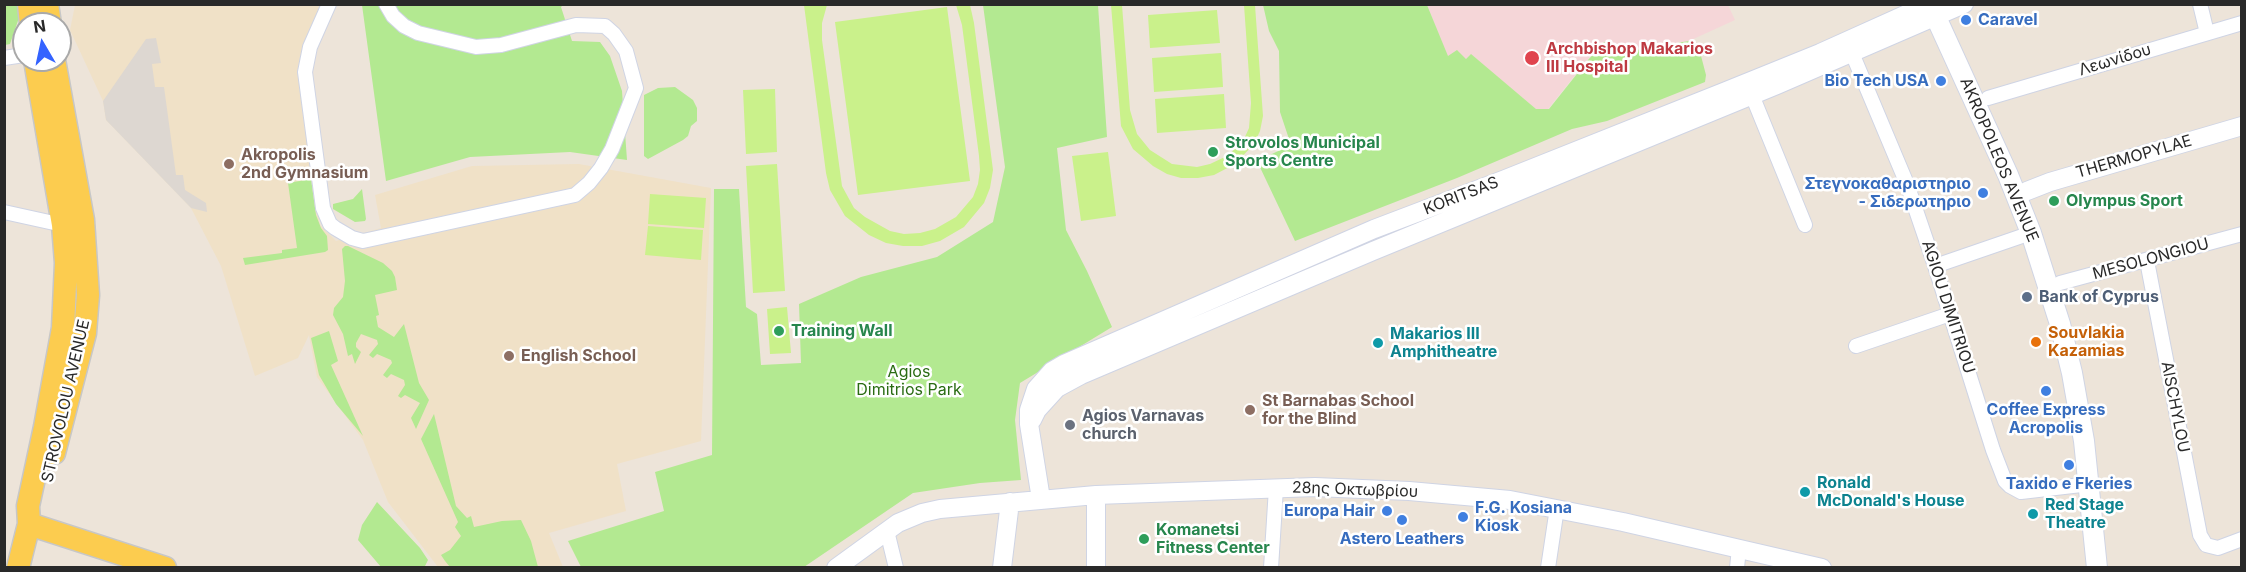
<!DOCTYPE html>
<meta charset="utf-8">
<style>
body{margin:0}
#map{position:relative;width:2246px;height:572px;overflow:hidden;background:#ede4d9;font-family:Inter,sans-serif}
canvas{display:block}
.frame{position:absolute;inset:0;border:6px solid #292929;pointer-events:none}
.north{position:absolute;left:12px;top:12px;width:60px;height:60px;box-sizing:border-box;background:#fff;border:2px solid #a9a9a9;border-radius:50%;rotate:351deg;font-size:16px;font-weight:700;line-height:24px;text-align:center;color:#292929}
.north::after{content:'';display:block;margin:auto;width:21px;height:27px;background:#3463ff;clip-path:polygon(50% 0,100% 100%,50% 72%,0 100%)}
</style>
<div id="map">
<canvas width="2246" height="572"></canvas>
<div class="frame"></div>
<div class="north">N</div>
</div>
<script>
const context = document.querySelector('canvas').getContext('2d');
context.lineJoin = 'round';
function paint(path, color) {
  context.fillStyle = color;
  context.fill(path, 'evenodd');
}
function shape(rows) {
  const path = new Path2D();
  for (const r of rows) {
    path.moveTo(r[0], r[1]);
    for (let i = 2; i < r.length; i += 2) path.lineTo(r[i], r[i + 1]);
  }
  return path;
}
function trace(path, color, width, dash) {
  context.strokeStyle = color;
  context.lineWidth = width;
  context.lineCap = dash ? 'butt' : 'round';
  context.setLineDash(dash || []);
  context.stroke(path);
}
function label(font, color, halo, rows, align = 'center') {
  context.font = font + ' Inter,sans-serif';
  context.lineWidth = 5;
  context.setLineDash([]);
  context.textBaseline = 'middle';
  context.strokeStyle = halo;
  context.fillStyle = color;
  for (const [text, x, y, turn = 0] of rows) {
    context.save();
    context.translate(x, y);
    context.rotate((+turn || 0) * Math.PI / 180);
    context.textAlign = isNaN(turn) ? turn : align;
    if (halo) context.strokeText(text, 0, 0);
    context.fillText(text, 0, 0);
    context.restore();
  }
}
const education = shape([
 [75,5,324,5,297,71,320,225,336,241,381,228,375,195,472,166,579,164,711,188,701,441,617,464,626,511,549,533,563,567,438,567,388,502,363,440,317,377,309,335,298,358,255,376,221,266,191,208,106,120,103,101,70,30]
]);
const medical = shape([
 [1427,5,1728,5,1735,20,1689,41,1666,46,1629,51,1618,50,1605,43,1587,60,1548,109,1536,109,1471,55,1466,59,1448,57]
]);
const green = shape([
 [5,5,21,5,21,12,10,44,5,45],
 [362,5,563,5,561,7,572,41,600,42,610,56,622,91,627,160,570,152,470,157,386,181],
 [983,5,1098,5,1107,137,1057,148,1066,230,1087,271,1112,327,1020,383,1015,420,1021,480,980,483,913,493,804,567,581,567,568,541,664,511,655,472,712,455,714,189,739,189,746,307,757,314,761,365,801,363,799,304,861,277,937,257,993,222,1005,167],
 [1263,5,1427,5,1448,56,1457,50,1466,59,1471,54,1536,109,1549,109,1588,60,1604,42,1618,50,1629,51,1689,41,1700,52,1706,75,1705,82,1607,121,1572,129,1457,178,1295,241,1257,161,1291,145,1280,112,1279,51,1269,31],
 [675,87,693,100,697,108,697,121,691,126,688,136,683,140,648,159,644,156,644,95,658,88],
 [311,179,316,215,321,228,327,236,328,250,325,252,245,265,243,258,282,253,282,250,297,248,288,183],
 [362,189,366,219,365,221,355,222,333,209,333,204,353,199],
 [345,246,348,246,383,263,392,271,395,277,397,290,375,295,379,315,376,316,378,327,394,337,404,324,419,383,429,400,416,429,411,418,420,403,405,395,401,398,398,396,405,385,404,380,391,374,387,378,383,375,392,363,391,360,377,354,373,358,369,355,378,344,377,340,361,334,356,343,356,347,361,352,355,364,352,354,348,356,343,334,333,315,334,308,343,297,345,281,342,249],
 [329,331,338,361,331,365,363,436,336,404,319,375,311,338],
 [434,414,456,506,467,518,471,516,474,527,502,521,521,520,531,541,538,567,450,567,445,561,441,555,450,550,461,536,455,527,458,522,421,439],
 [377,502,420,548,428,560,425,566,427,567,381,567,358,540,362,525]
]);
const pitch = shape([
 [804,5,827,5,822,23,822,40,842,186,854,208,865,217,890,231,904,234,920,233,935,229,956,217,973,197,978,184,980,170,979,156,962,25,956,5,970,5,974,23,993,170,990,188,984,203,964,227,940,241,922,246,903,246,886,243,869,235,845,216,830,190,826,173],
 [1111,5,1122,5,1130,110,1137,134,1150,150,1172,164,1197,167,1210,164,1229,155,1244,139,1249,128,1251,103,1244,5,1255,5,1263,116,1260,131,1254,144,1235,164,1214,175,1198,178,1181,178,1167,174,1153,166,1133,149,1121,126],
 [947,7,970,181,858,195,835,22],
 [1217,10,1220,43,1150,48,1148,15],
 [1221,53,1223,87,1154,92,1152,58],
 [775,89,777,152,746,154,743,90],
 [1224,94,1226,128,1157,133,1155,99],
 [1108,152,1116,216,1081,221,1072,156],
 [777,164,785,291,753,293,746,166],
 [650,194,706,198,704,228,648,224],
 [648,226,703,230,701,260,645,255],
 [787,307,791,353,770,354,767,309]
]);
const plaza = shape([
 [156,38,161,63,152,64,155,87,164,87,176,175,183,175,185,190,206,203,207,212,191,208,106,120,103,101,146,39]
]);
const minor = shape([
 [329,4,310,47,305,72,323,208,330,224,335,228,352,238,363,241,575,195,589,183,601,168,612,149,636,88,626,51,614,34,605,26,576,25,501,45,476,47,418,33,404,26,393,16,386,4],
 [2200,4,2207,33],
 [1852,53,1907,184,1935,266,1993,450,2005,481,2010,486,2021,492,2090,484],
 [4,58,24,55],
 [1752,95,1805,225],
 [1988,98,2242,23],
 [4,212,63,225],
 [2147,261,2200,535,2206,545,2218,548,2242,539],
 [1935,266,2031,233],
 [2060,283,2242,234],
 [1856,346,1950,314],
 [887,531,896,568],
 [1271,568,1276,488],
 [1548,568,1557,508],
 [1737,568,1739,548]
]);
const tertiary = shape([
 [2027,191,2050,182,2242,126],
 [1032,420,1037,410,1057,388,1081,375,1373,251,1777,85,1964,4],
 [1041,499,1029,424,1029,410,1036,389,1052,371,1064,364,1374,229,1503,180,1726,91,1820,53,1929,4],
 [836,568,898,523,922,513,940,509,1096,495,1315,487,1409,491,1510,500,1623,522,1822,568],
 [1002,568,1010,502],
 [1096,568,1096,495]
]);
const secondary = shape([
 [1930,4,2008,175,2031,233,2060,324,2072,373,2084,441,2097,568]
]);
const primary = shape([
 [29,4,31,24],
 [47,4,50,24],
 [54,60,83,220,88,295,85,333,54,453],
 [29,524,165,568],
 [18,568,29,524,28,506,45,427,63,328,66,263,63,225,35,60]
]);
const markers = [
 [1966,20,6,"#3f7fe0"],
 [1532,58,8,"#e0444e"],
 [1941,81,6,"#3f7fe0"],
 [1213,152,6,"#2e9e5b"],
 [229,164,6,"#8d6e63"],
 [1983,193,6,"#3f7fe0"],
 [2054,201,6,"#2e9e5b"],
 [2027,297,6,"#5c6f8a"],
 [779,331,6,"#2e9e5b"],
 [2036,342,6,"#e8710a"],
 [1378,343,6,"#0f9aa8"],
 [509,356,6,"#8d6e63"],
 [2046,391,6,"#3f7fe0"],
 [1250,410,6,"#8d6e63"],
 [1070,425,6,"#6b7280"],
 [2069,465,6,"#3f7fe0"],
 [1805,492,6,"#0f9aa8"],
 [1387,511,6,"#3f7fe0"],
 [2033,514,6,"#0f9aa8"],
 [1463,517,6,"#3f7fe0"],
 [1402,520,6,"#3f7fe0"],
 [1144,539,6,"#2e9e5b"]
];
const shopNames = [
 ["Caravel",1978,20,"left"],
 ["Bio Tech USA",1929,81],
 ["Στεγνοκαθαριστηριο",1971,184],
 ["- Σιδερωτηριο",1971,202],
 ["Coffee Express",2046,410,"center"],
 ["Acropolis",2046,428,"center"],
 ["Taxido e Fkeries",2069,484,"center"],
 ["F.G. Kosiana",1475,508,"left"],
 ["Kiosk",1475,526,"left"],
 ["Europa Hair",1375,511],
 ["Astero Leathers",1402,539,"center"]
];
const healthNames = [
 ["Archbishop Makarios",1546,49],
 ["III Hospital",1546,67]
];
const streetNames = [
 ["Λεωνίδου",2115,60,-17],
 ["THERMOPYLAE",2134,157,-16],
 ["AKROPOLEOS AVENUE",1999,160,67],
 ["KORITSAS",1461,196,-21],
 ["MESOLONGIOU",2151,259,-15],
 ["AGIOU DIMITRIOU",1948,307,72],
 ["STROVOLOU AVENUE",66,401,-77],
 ["AISCHYLOU",2175,407,79],
 ["28ης Οκτωβρίου",1355,490,2]
];
const leisureNames = [
 ["Strovolos Municipal",1225,143],
 ["Sports Centre",1225,161],
 ["Olympus Sport",2066,201],
 ["Training Wall",791,331],
 ["Komanetsi",1156,530],
 ["Fitness Center",1156,548]
];
const educationNames = [
 ["Akropolis",241,155],
 ["2nd Gymnasium",241,173],
 ["English School",521,356],
 ["St Barnabas School",1262,401],
 ["for the Blind",1262,419]
];
const serviceNames = [
 ["Bank of Cyprus",2039,297]
];
const foodNames = [
 ["Souvlakia",2048,333],
 ["Kazamias",2048,351]
];
const cultureNames = [
 ["Makarios III",1390,334],
 ["Amphitheatre",1390,352],
 ["Ronald",1817,483],
 ["McDonald's House",1817,501],
 ["Red Stage",2045,505],
 ["Theatre",2045,523]
];
const parkNames = [
 ["Agios",909,372],
 ["Dimitrios Park",909,390]
];
const worshipNames = [
 ["Agios Varnavas",1082,416],
 ["church",1082,434]
];
paint(education, '#f0e1c7');
paint(medical, '#f5d6d8');
paint(green, '#b3e991');
paint(pitch, '#caf18b');
paint(plaza, '#ddd7d1');
trace(minor, '#cfd4e4', 16);
trace(tertiary, '#cfd4e4', 20);
trace(secondary, '#cfd4e4', 22);
trace(primary, '#c7c7c7', 25);
trace(minor, '#fff', 14);
trace(tertiary, '#fff', 18);
trace(secondary, '#fff', 20);
trace(primary, '#fccc4f', 22);
for (const [x, y, r, color] of markers) {
  const dot = new Path2D();
  dot.arc(x, y, r, 0, 2 * Math.PI);
  context.fillStyle = color;
  context.fill(dot);
  trace(dot, '#fff', 2);
}
label('bold 16px', '#366cbe', '#fff', shopNames, 'right');
label('bold 16px', '#be3a42', '#fff', healthNames, 'left');
label('16px', '#292929', '#fff', streetNames);
label('bold 16px', '#27864d', '#fff', leisureNames, 'left');
label('bold 16px', '#785e54', '#fff', educationNames, 'left');
label('bold 16px', '#4e5e75', '#fff', serviceNames, 'left');
label('bold 16px', '#c56008', '#fff', foodNames, 'left');
label('bold 16px', '#0d838f', '#fff', cultureNames, 'left');
label('16px', '#2a6c13', '#fff', parkNames);
label('bold 16px', '#5b616d', '#fff', worshipNames, 'left');
</script>
